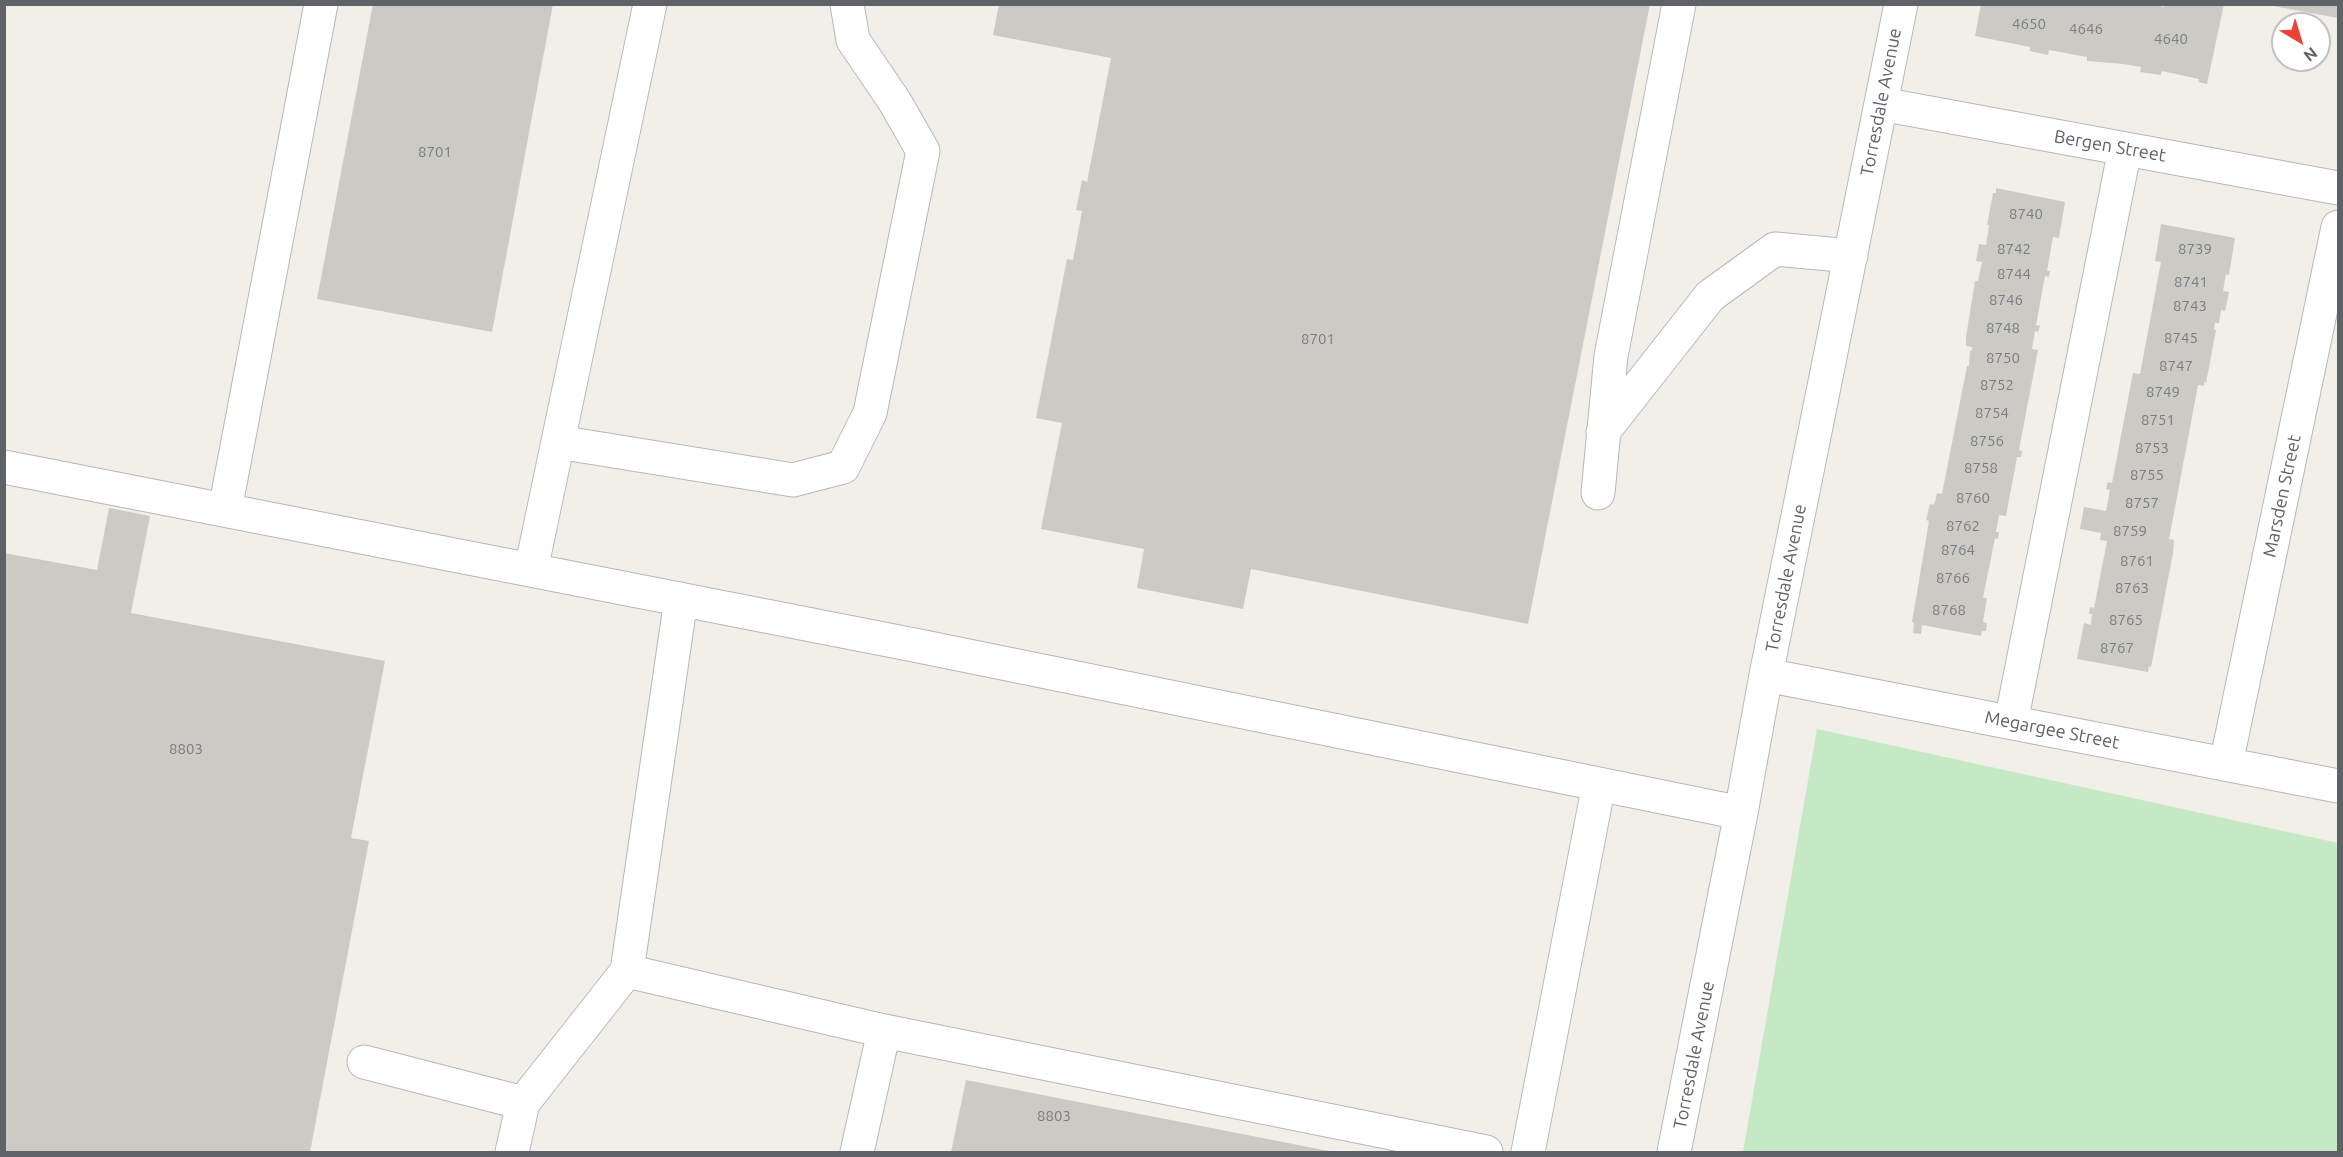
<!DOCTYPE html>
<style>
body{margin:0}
#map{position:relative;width:2343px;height:1157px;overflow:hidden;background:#f1efe8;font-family:Ubuntu,sans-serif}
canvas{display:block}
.frame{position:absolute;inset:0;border:6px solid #5f6368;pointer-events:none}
.north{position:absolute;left:2271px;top:12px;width:60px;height:60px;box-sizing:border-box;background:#fff;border:2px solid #bfc1c3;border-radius:50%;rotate:142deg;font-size:16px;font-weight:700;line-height:24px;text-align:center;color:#5f6368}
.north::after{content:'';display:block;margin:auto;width:21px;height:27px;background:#ea4335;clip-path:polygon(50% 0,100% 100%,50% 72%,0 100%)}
</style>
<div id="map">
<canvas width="2343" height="1157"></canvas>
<div class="frame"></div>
<div class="north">N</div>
</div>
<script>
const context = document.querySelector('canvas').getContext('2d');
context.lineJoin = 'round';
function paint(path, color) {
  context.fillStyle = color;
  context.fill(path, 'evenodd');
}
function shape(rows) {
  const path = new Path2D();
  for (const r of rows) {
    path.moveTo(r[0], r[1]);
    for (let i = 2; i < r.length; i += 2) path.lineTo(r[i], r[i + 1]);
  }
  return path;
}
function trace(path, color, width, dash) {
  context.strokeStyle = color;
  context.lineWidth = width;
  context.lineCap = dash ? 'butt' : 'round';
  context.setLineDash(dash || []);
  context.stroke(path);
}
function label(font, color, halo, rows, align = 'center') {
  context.font = font + ' Ubuntu,sans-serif';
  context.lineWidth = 5;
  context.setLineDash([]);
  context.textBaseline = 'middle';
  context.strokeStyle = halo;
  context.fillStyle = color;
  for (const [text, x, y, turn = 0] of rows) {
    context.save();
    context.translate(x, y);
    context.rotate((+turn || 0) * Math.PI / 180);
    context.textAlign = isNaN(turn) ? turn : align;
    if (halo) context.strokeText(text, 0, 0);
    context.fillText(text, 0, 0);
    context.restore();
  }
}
const green = shape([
 [1817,729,2338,843,2338,1152,1743,1152]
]);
const building = shape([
 [373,4,553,4,492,332,317,299],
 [999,4,1650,4,1528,624,1251,569,1243,609,1137,588,1144,549,1041,529,1062,423,1036,418,1067,259,1073,260,1082,211,1076,210,1082,180,1087,182,1111,58,993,35],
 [1981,4,2152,4,2164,7,2165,4,2224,4,2207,84,2198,82,2199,79,2162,71,2161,75,2140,72,2141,67,2123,64,2087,61,2087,57,2049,50,2048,55,2030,51,2030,47,1975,36],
 [2273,4,2338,4,2338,18,2273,6],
 [1996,188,2065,202,2059,238,2053,237,2047,271,2050,271,2049,277,2045,276,2037,320,2036,325,2040,326,2038,332,2035,331,2032,349,2038,350,2022,434,2019,450,2022,451,2021,457,2017,457,2006,516,1999,515,1996,532,1999,532,1998,539,1995,538,1983,598,1987,598,1983,622,1987,623,1986,631,1982,631,1981,636,1922,625,1921,634,1913,633,1914,623,1912,622,1929,521,1926,520,1930,504,1933,505,1935,502,1937,493,1942,494,1967,366,1969,366,1970,350,1972,351,1972,347,1966,346,1966,337,1975,281,1978,281,1982,262,1976,261,1979,244,1986,245,1989,225,1987,225,1993,193,1996,193],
 [2161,224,2235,238,2229,275,2226,274,2223,291,2229,292,2225,311,2221,310,2219,323,2215,323,2214,329,2216,330,2206,383,2204,382,2204,386,2198,385,2193,412,2169,539,2174,540,2173,553,2151,667,2149,666,2148,672,2077,659,2084,623,2091,625,2092,614,2089,614,2090,607,2094,608,2107,541,2100,540,2101,533,2080,529,2084,507,2106,511,2110,490,2106,489,2108,482,2112,483,2133,373,2140,374,2161,262,2155,261],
 [109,508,150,516,131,613,385,661,351,838,369,841,310,1152,4,1152,4,553,97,570],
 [966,1080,1329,1151,1329,1152,951,1152]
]);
const minor = shape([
 [1881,104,2338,188],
 [1603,432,1710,296,1775,249,1851,256],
 [558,442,793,480,843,467,870,413,923,151,895,102,853,40,847,4],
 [4,467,919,646,1741,813],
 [1598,493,1611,356,1679,4],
 [225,510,321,4],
 [531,570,650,4],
 [681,599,627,971,884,1031,1486,1152],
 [1766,675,2338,786],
 [2011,722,2125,149],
 [2226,764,2338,227],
 [364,1062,523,1103],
 [512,1152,523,1103,627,971],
 [857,1152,884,1031],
 [1528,1152,1599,784],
 [1674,1152,1741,813,1766,675,1901,4]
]);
const numberNames = [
 ["4650",2029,24],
 ["4646",2086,29],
 ["4640",2171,39],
 ["8701",435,152],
 ["8740",2026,214],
 ["8742",2014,249],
 ["8739",2195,249],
 ["8744",2014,274],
 ["8741",2191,282],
 ["8746",2006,300],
 ["8743",2190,306],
 ["8748",2003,328],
 ["8745",2181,338],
 ["8701",1318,339],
 ["8750",2003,358],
 ["8747",2176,366],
 ["8752",1997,385],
 ["8749",2163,392],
 ["8754",1992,413],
 ["8751",2158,420],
 ["8756",1987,441],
 ["8753",2152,448],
 ["8758",1981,468],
 ["8755",2147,475],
 ["8760",1973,498],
 ["8757",2142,503],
 ["8762",1963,526],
 ["8759",2130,531],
 ["8764",1958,550],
 ["8761",2137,561],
 ["8766",1953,578],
 ["8763",2132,588],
 ["8768",1949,610],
 ["8765",2126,620],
 ["8767",2117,648],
 ["8803",186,749],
 ["8803",1054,1116]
];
const streetNames = [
 ["Torresdale Avenue",1881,102,-79],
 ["Bergen Street",2110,146,10],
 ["Marsden Street",2282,496,-78],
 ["Torresdale Avenue",1786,578,-79],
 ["Megargee Street",2052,730,11],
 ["Torresdale Avenue",1694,1055,-79]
];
paint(green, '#c5e8c5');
paint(building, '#cccac5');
trace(minor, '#b5b8bc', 35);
trace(minor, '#fff', 33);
label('15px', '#7a7d7f', null, numberNames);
label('18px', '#5f6368', '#fff', streetNames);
</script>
